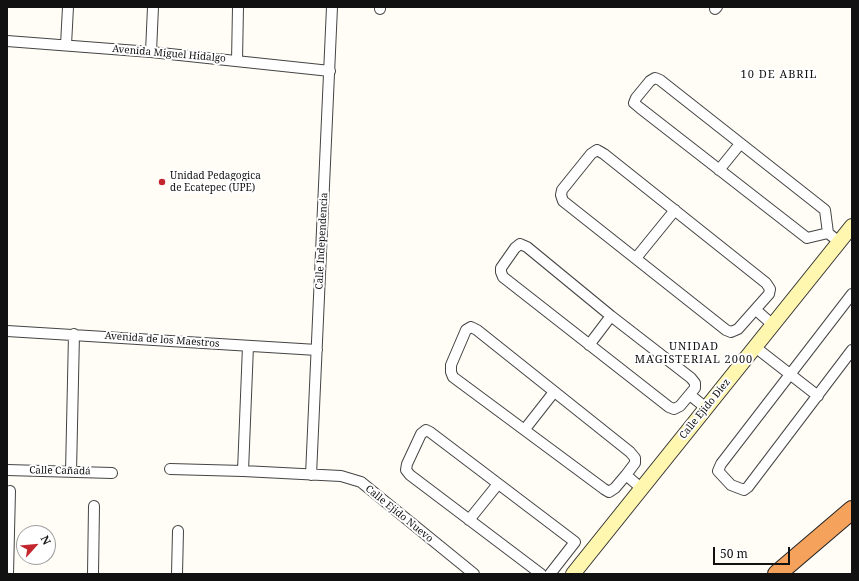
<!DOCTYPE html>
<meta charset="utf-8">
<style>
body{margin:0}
#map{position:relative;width:859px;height:581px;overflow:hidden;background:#fffdf5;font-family:"Noto Serif",serif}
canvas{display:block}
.frame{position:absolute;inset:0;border:8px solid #111;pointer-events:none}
.north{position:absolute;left:16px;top:525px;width:40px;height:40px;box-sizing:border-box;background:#fff;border:1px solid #a0a0a0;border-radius:50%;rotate:63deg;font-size:11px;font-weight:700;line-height:16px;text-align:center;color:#111}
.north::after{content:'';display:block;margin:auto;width:14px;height:18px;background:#c4262e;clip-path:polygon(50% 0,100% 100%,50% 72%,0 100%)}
.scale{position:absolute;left:713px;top:547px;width:77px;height:18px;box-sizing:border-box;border:2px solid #111;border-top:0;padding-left:5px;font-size:12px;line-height:14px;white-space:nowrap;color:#111;-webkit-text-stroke:3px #fff;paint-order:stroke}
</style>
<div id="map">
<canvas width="859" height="581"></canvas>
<div class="frame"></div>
<div class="north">N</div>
<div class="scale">50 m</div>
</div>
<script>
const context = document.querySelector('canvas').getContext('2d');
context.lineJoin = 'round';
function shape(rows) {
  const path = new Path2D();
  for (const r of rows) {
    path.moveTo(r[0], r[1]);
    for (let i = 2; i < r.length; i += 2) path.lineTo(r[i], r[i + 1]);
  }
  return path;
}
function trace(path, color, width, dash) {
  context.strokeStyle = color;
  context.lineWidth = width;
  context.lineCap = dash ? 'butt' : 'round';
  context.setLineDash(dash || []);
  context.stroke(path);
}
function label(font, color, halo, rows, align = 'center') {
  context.font = font + ' "Noto Serif",serif';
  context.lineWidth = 4;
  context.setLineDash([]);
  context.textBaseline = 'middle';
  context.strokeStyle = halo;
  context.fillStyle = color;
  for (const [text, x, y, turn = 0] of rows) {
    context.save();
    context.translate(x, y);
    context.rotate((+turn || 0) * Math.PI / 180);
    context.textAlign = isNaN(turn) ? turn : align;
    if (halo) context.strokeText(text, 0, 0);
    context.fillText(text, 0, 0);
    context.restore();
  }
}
const street = shape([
 [380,9,380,7],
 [715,9,717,7],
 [7,41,151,52,330,71],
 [66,45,68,7],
 [151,52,153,7],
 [237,61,238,7],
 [597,150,604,154,766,283,770,289,769,294,738,329,731,332,726,330,563,201,561,195,562,190,591,154,597,150],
 [719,170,740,144],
 [828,233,807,238,640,108,634,103,636,98,650,81,655,78,660,80,825,210,828,233,839,242],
 [520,244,527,247,611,316,691,378,695,383,695,388,680,406,674,409,669,407,503,277,501,272,501,268,515,248,520,244],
 [636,258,675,210],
 [852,294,721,464,718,471,731,485,744,490,748,487,852,350],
 [756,310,773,325],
 [471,327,477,330,630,452,635,458,635,463,626,475,615,488,609,492,604,489,453,377,451,372,451,365,466,330,471,327],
 [7,331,317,350],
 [589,345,611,316],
 [755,347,818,396],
 [690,395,706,408],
 [525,429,554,392],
 [170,469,243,471,341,476,361,482,474,574],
 [7,470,112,473],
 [243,471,248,346],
 [71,472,74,334],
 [311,475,332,7],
 [626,475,641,488],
 [469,520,498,484],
 [8,574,10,491],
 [93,574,94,506],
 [177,574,178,531],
 [541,574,410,475,406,470,407,464,421,434,426,430,430,432,575,542,550,574]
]);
const secondary = shape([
 [573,574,852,226]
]);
const highway = shape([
 [777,574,852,510]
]);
const markers = [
 [162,182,4,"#c4262e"]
];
const streetNames = [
 ["Avenida Miguel Hidalgo",169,54,5],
 ["Calle Independencia",322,241,-87],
 ["Avenida de los Maestros",162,340,4],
 ["Calle Ejido Diez",705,409,-51],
 ["Calle Cañadá",60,471,1],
 ["Calle Ejido Nuevo",399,514,39]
];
const poiNames = [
 ["Unidad Pedagogica",170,176],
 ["de Ecatepec (UPE)",170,188]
];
const neighbourhoodNames = [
 ["10 DE ABRIL",779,75],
 ["UNIDAD",694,347],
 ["MAGISTERIAL 2000",694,360]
];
trace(street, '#444', 12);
trace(secondary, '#333', 16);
trace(highway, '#222', 20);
trace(street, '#fff', 10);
trace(secondary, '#fff6b0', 14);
trace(highway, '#f5a25d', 18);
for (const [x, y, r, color] of markers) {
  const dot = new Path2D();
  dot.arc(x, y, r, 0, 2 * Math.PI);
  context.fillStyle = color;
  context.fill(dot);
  trace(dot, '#fff', 1.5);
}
label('10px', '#111', '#fff', streetNames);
label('10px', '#111', '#fff', poiNames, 'left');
context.letterSpacing = '1px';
label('11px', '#111', '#fff', neighbourhoodNames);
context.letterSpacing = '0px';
</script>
